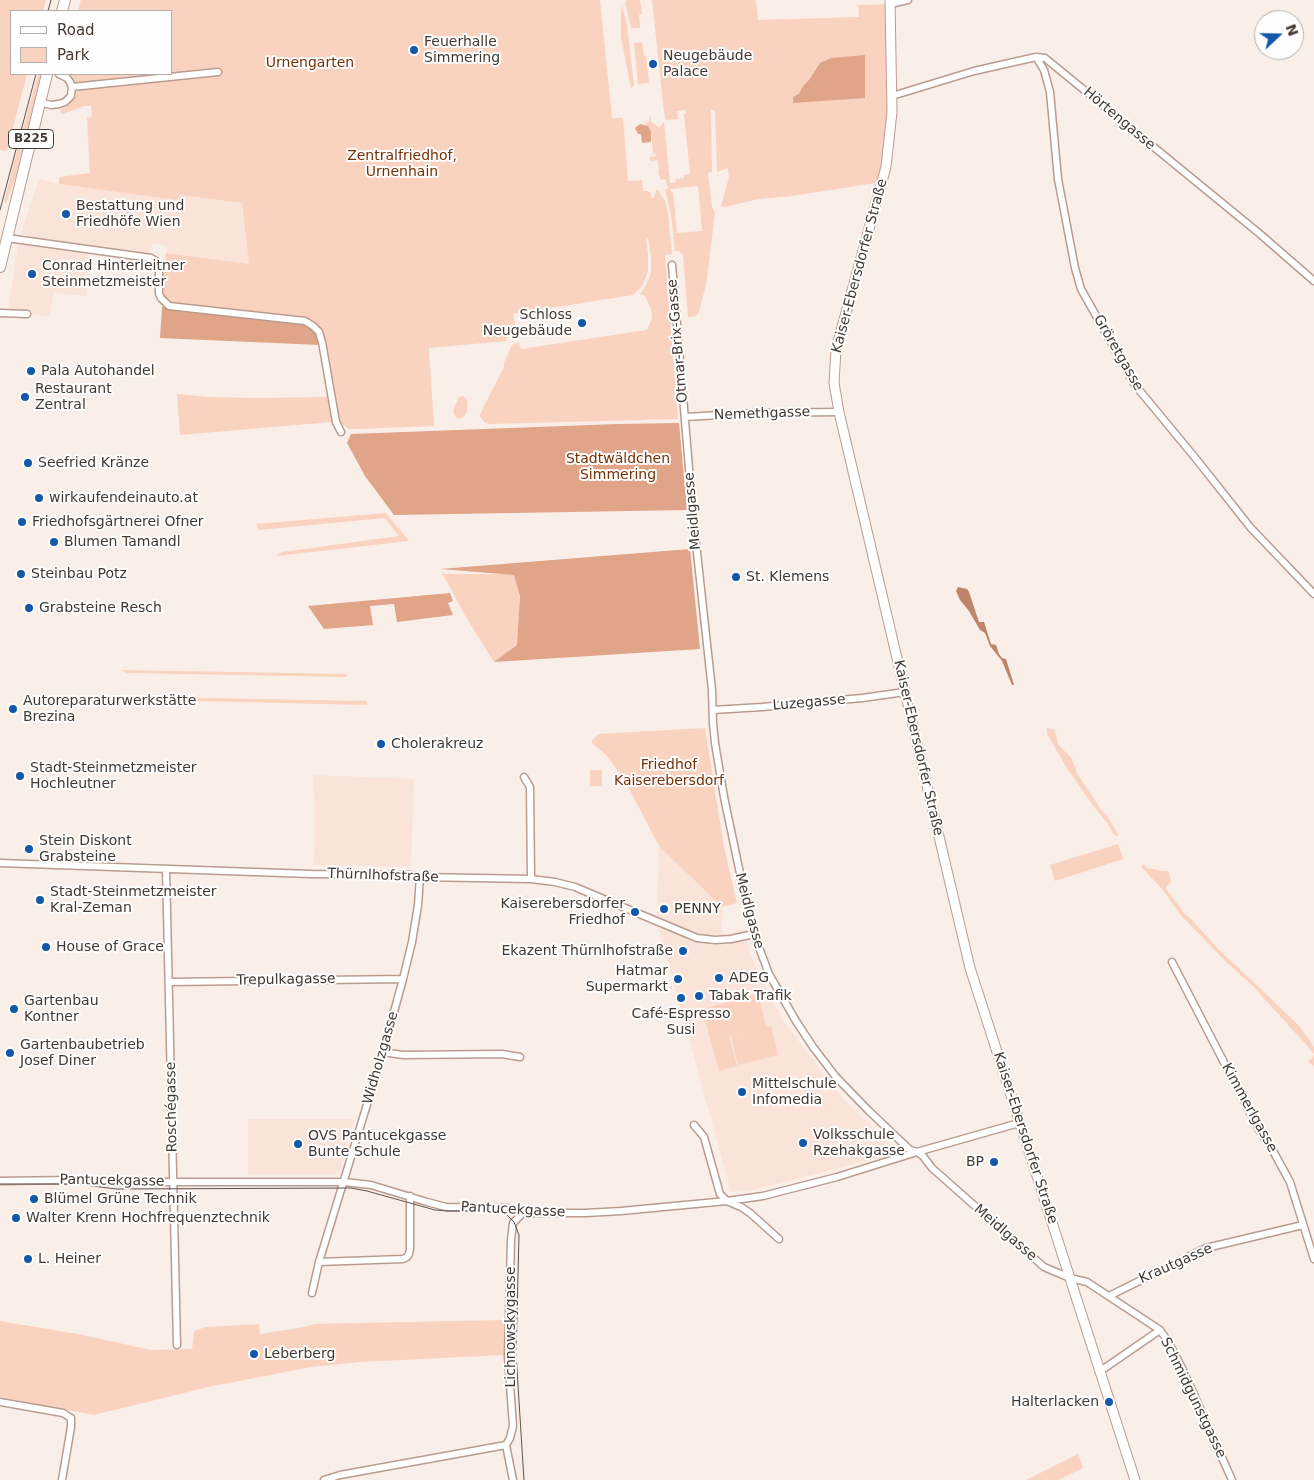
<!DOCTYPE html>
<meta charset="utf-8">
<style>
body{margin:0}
#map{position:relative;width:1314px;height:1480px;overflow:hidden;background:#faeee8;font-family:"DejaVu Sans",sans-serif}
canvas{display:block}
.legend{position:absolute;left:10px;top:10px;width:162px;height:65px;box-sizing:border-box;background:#fefefe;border:1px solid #b4afac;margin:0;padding:6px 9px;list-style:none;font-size:15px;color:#443832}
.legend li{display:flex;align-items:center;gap:10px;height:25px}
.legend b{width:25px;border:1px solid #b4afac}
.north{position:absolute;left:1254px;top:10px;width:50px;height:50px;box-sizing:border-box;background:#fefefe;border:1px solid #b4afac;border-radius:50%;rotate:69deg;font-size:14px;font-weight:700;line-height:20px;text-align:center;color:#443832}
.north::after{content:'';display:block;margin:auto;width:18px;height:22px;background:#1258a8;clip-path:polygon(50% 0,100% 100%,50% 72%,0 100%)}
</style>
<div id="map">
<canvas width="1314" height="1480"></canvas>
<ul class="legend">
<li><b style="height:6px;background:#fff"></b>Road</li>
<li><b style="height:14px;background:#fad2c0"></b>Park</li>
</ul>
<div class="north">N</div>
</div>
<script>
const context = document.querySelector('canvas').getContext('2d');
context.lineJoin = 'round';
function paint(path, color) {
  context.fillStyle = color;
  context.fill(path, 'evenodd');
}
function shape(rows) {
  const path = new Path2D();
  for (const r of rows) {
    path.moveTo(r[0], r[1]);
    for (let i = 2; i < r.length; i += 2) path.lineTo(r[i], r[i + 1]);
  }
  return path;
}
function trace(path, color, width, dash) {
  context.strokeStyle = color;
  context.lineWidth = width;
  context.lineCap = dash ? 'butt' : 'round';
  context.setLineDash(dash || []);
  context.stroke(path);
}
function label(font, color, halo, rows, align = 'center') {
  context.font = font + ' "DejaVu Sans",sans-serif';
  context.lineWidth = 4;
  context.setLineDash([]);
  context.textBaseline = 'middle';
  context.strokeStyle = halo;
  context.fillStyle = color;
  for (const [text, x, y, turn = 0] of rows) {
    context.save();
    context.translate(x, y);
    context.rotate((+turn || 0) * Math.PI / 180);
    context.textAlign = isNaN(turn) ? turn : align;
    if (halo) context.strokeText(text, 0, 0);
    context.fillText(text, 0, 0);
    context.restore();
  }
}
const built = shape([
 [39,179,59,184,176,200,180,195,242,203,249,264,166,253,167,246,152,243,150,252,148,254,32,237,21,233],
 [18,244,88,254,86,296,54,293,49,317,8,311],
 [313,775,414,779,411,868,405,866,399,867,314,865,315,806],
 [659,846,722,907,724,917,722,917,722,934,733,933,745,929,749,950,753,961,782,1019,827,1079,848,1104,895,1149,894,1152,860,1163,785,1182,753,1190,731,1192,657,922],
 [248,1119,354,1119,340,1169,334,1174,248,1174]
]);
const green = shape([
 [0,0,46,0,43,11,11,11,11,74,27,74,7,151,0,150],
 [81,0,600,0,612,118,623,118,628,181,642,180,643,191,648,191,651,193,651,198,654,198,656,191,658,190,665,201,668,213,672,254,666,255,665,257,678,419,489,424,485,423,480,417,480,415,484,406,504,367,504,363,512,345,519,342,521,349,647,330,652,318,651,309,645,296,640,294,646,285,651,273,651,256,648,238,646,238,648,254,648,272,642,286,633,295,513,314,516,329,515,336,506,338,507,341,429,348,434,426,356,429,349,429,343,425,338,419,324,338,313,323,171,304,165,300,161,292,166,253,249,264,242,203,180,195,176,200,59,184,59,177,90,173,87,118,92,117,91,106,84,106,63,114,61,113,60,110,69,105,76,96,77,90,74,80,66,74,171,74,171,11,78,11],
 [627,0,640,0,642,14,639,15,640,28,631,28,625,2],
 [652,0,756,0,758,20,859,17,858,5,890,4,892,96,882,182,792,196,759,199,725,207,721,206,729,177,728,168,717,172,715,110,711,110,712,172,708,173,712,206,715,213,706,285,699,312,696,316,693,317,688,317,683,255,679,251,675,251,671,214,665,190,668,188,665,179,661,180,658,173,659,170,658,160,651,161,649,157,656,156,655,153,653,154,651,132,645,124,646,122,648,123,650,115,651,121,659,128,664,122,670,183,676,182,675,179,684,178,684,175,690,174,684,114,686,113,686,110,677,111,678,119,666,120,664,112],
 [698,186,702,231,677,233,673,192,671,192,670,189],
 [622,5,627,25,634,85,631,89,621,37,621,15],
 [642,42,644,56,646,56,649,83,638,84,634,43],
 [38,74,41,74,15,179,6,203,4,203,13,166],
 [177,394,210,397,258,398,329,397,332,422,180,435],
 [463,396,467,400,467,411,465,415,462,418,457,418,454,415,453,411,455,405,459,397],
 [386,513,409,541,276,556,282,552,399,536,385,518,259,530,256,524],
 [441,571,446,574,514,574,520,596,517,645,494,662,466,617],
 [121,670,346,674,347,677,127,673],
 [152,697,366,701,368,705,153,700],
 [705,728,724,847,737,903,722,907,659,846,624,779,606,755,591,742,598,734],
 [1047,728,1053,729,1055,731,1058,744,1071,758,1078,775,1100,808,1107,816,1119,836,1114,835,1108,824,1092,804,1067,768,1047,734],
 [590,770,602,770,602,786,590,786],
 [1118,844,1123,859,1055,881,1050,865],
 [1143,864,1147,868,1163,871,1168,871,1171,880,1170,884,1166,886,1166,889,1185,914,1192,920,1219,950,1263,991,1300,1027,1314,1047,1314,1066,1308,1062,1313,1057,1314,1054,1309,1048,1253,986,1224,960,1180,914,1165,893,1141,866],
 [758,994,766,1027,771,1026,778,1055,738,1065,731,1036,754,1030,729,1036,737,1066,719,1071,702,1009],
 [504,1320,504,1355,360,1362,311,1367,208,1387,94,1415,0,1397,0,1321,78,1334,151,1350,192,1349,194,1331,206,1327,259,1324,260,1334,299,1328,315,1324],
 [1078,1454,1083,1468,1058,1480,1026,1480]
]);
const forest = shape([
 [865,55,865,98,793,103,793,97,799,94,803,86,809,80,820,63,831,58],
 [640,124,648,126,651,132,651,142,642,143,641,134,638,134,635,128],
 [162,307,308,325,317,335,320,345,160,338],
 [679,423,687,510,394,515,365,476,347,443,351,434,617,424],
 [690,549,700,649,494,662,517,645,520,596,514,575,440,569],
 [450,593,453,601,448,603,453,615,397,622,394,604,370,606,373,625,324,629,308,606]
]);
const water = shape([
 [958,587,967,589,969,592,979,622,984,622,991,644,996,645,999,654,1002,658,1006,659,1014,685,1012,685,1002,661,990,646,985,633,980,630,969,611,960,600,956,591]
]);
const street = shape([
 [890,4,908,0],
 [1036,57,1044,70,1050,92,1058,179,1075,268,1081,289,1135,385,1197,460,1250,527,1314,594],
 [72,87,218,72],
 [892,96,974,71,1036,57,1045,58,1260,234,1314,281],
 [39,102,51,105,59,104,65,102,71,96,72,87,70,82,67,78,59,74],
 [7,238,151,258,156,261,159,267,159,294,161,298,169,306,305,321,313,326,319,332,322,342,336,422,341,432],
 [672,265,693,516,712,690,713,723,715,743,724,797,746,902,754,934,769,974,796,1021,813,1047,836,1077,868,1110,910,1150,917,1152,923,1156,932,1168,1044,1267,1070,1278,1087,1282,1160,1330,1169,1343,1183,1370,1232,1480],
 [0,313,27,314],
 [685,417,755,413,839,412],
 [713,710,762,707,862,698,905,692],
 [524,777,530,787,531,879],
 [0,863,311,874,412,875,420,877,531,879,555,882,575,887,697,938,715,940,731,939,754,934],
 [166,869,177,1345],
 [1172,962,1258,1128,1272,1149,1290,1182,1314,1259],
 [169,982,403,979],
 [383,1052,403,1055,502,1054,520,1057],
 [694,1125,704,1137,720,1194,727,1201,741,1207,750,1213,779,1239],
 [0,1181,72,1180,117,1182,344,1182,371,1185,427,1202,446,1207,507,1208,531,1213,586,1213,621,1211,727,1201,763,1196,837,1177,917,1152,1019,1123],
 [319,1262,403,1259,407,1257,409,1254,410,1249,410,1196],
 [312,1293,319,1262,383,1052,403,979,412,942,418,905,420,877],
 [1109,1296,1206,1248,1303,1225],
 [1099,1372,1160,1330],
 [0,1402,63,1413,71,1418,71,1427,62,1480],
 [506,1445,510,1438,513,1426,508,1357,511,1240,513,1223,524,1212],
 [506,1445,513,1480],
 [324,1480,340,1475,506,1445]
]);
const secondary = shape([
 [890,0,892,112,886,167,836,349,834,383,839,412,970,968,1135,1480]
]);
const primary = shape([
 [62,11,65,0],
 [0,267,47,74]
]);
const tram = shape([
 [48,11,51,0],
 [0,210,36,74],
 [0,1184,77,1184,116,1189,351,1188,367,1191,435,1210,448,1211,494,1211,506,1214,514,1222,519,1235,516,1354,524,1480]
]);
const markers = [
 [414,50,5,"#1258a8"],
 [653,64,5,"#1258a8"],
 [66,214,5,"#1258a8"],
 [32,274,5,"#1258a8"],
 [582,323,5,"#1258a8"],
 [31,371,5,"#1258a8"],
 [25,397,5,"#1258a8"],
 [28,463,5,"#1258a8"],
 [39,498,5,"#1258a8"],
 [22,522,5,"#1258a8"],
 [54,542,5,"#1258a8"],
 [21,574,5,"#1258a8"],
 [736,577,5,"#1258a8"],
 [29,608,5,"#1258a8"],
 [13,709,5,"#1258a8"],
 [381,744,5,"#1258a8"],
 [20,776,5,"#1258a8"],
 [29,849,5,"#1258a8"],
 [40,900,5,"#1258a8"],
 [664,909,5,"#1258a8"],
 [635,912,5,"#1258a8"],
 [46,947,5,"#1258a8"],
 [683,951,5,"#1258a8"],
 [719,978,5,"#1258a8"],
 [678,979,5,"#1258a8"],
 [699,996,5,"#1258a8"],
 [681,998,5,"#1258a8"],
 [14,1009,5,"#1258a8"],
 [10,1053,5,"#1258a8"],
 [742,1092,5,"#1258a8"],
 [803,1143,5,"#1258a8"],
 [298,1144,5,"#1258a8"],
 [994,1162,5,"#1258a8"],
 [34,1199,5,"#1258a8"],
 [16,1218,5,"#1258a8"],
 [28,1259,5,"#1258a8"],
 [254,1354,5,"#1258a8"],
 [1109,1402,5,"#1258a8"]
];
const shields = [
 [31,139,45]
];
const shieldNames = [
 ["B225",31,139]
];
const poiNames = [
 ["Feuerhalle",424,42],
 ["Simmering",424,58],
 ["Neugebäude",663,56],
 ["Palace",663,72],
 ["Bestattung und",76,206],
 ["Friedhöfe Wien",76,222],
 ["Conrad Hinterleitner",42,266],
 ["Steinmetzmeister",42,282],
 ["Schloss",572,315,"right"],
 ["Neugebäude",572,331,"right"],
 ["Pala Autohandel",41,371],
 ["Restaurant",35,389],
 ["Zentral",35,405],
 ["Seefried Kränze",38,463],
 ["wirkaufendeinauto.at",49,498],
 ["Friedhofsgärtnerei Ofner",32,522],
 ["Blumen Tamandl",64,542],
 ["Steinbau Potz",31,574],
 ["St. Klemens",746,577],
 ["Grabsteine Resch",39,608],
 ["Autoreparaturwerkstätte",23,701],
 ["Brezina",23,717],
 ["Cholerakreuz",391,744],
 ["Stadt-Steinmetzmeister",30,768],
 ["Hochleutner",30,784],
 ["Stein Diskont",39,841],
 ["Grabsteine",39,857],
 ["Stadt-Steinmetzmeister",50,892],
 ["Kral-Zeman",50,908],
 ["Kaiserebersdorfer",625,904,"right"],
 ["Friedhof",625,920,"right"],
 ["PENNY",674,909],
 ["House of Grace",56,947],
 ["Ekazent Thürnlhofstraße",673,951,"right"],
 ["Hatmar",668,971,"right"],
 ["Supermarkt",668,987,"right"],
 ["ADEG",729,978],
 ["Tabak Trafik",709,996],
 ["Gartenbau",24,1001],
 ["Kontner",24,1017],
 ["Café-Espresso",681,1014,"center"],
 ["Susi",681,1030,"center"],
 ["Gartenbaubetrieb",20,1045],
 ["Josef Diner",20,1061],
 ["Mittelschule",752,1084],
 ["Infomedia",752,1100],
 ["Volksschule",813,1135],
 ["Rzehakgasse",813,1151],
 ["OVS Pantucekgasse",308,1136],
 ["Bunte Schule",308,1152],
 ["BP",984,1162,"right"],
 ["Blümel Grüne Technik",44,1199],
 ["Walter Krenn Hochfrequenztechnik",26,1218],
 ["L. Heiner",38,1259],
 ["Leberberg",264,1354],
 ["Halterlacken",1099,1402,"right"]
];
const parkNames = [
 ["Urnengarten",310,63],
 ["Zentralfriedhof,",402,156],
 ["Urnenhain",402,172],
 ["Stadtwäldchen",618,459],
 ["Simmering",618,475],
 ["Friedhof",669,765],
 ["Kaiserebersdorf",669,781]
];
const streetNames = [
 ["Hörtengasse",1119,119,40],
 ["Kaiser-Ebersdorfer Straße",860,266,-75],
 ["Otmar-Brix-Gasse",678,341,-95],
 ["Gröretgasse",1118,353,60],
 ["Nemethgasse",762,414,-2],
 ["Meidlgasse",693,511,-95],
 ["Luzegasse",809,703,-5],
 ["Kaiser-Ebersdorfer Straße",918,748,77],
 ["Thürnlhofstraße",383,876,2],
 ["Meidlgasse",749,911,75],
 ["Trepulkagasse",286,980,-1],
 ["Widholzgasse",381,1058,-74],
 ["Roschégasse",172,1107,-91],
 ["Kimmerlgasse",1249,1108,61],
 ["Kaiser-Ebersdorfer Straße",1025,1138,72],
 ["Pantucekgasse",112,1181,1],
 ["Pantucekgasse",513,1210,3],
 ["Meidlgasse",1005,1233,41],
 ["Krautgasse",1176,1264,-24],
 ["Lichnowskygasse",511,1327,-90],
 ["Schmidgunstgasse",1193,1398,64]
];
paint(built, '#fae3d8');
paint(green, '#fad2c0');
paint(forest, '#e0a489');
paint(water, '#bd846a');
trace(street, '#ba9c8f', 9);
trace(secondary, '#ba9c8f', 11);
trace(primary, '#ba9c8f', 12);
trace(street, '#fff', 6);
trace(secondary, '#fff', 9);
trace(primary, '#fff', 10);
trace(tram, '#5f534d', 1);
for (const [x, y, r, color] of markers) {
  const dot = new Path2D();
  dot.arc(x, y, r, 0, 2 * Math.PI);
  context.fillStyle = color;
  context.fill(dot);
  trace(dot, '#fefefe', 2);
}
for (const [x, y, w] of shields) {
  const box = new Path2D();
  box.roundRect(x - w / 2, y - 9.5, w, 19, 4);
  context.fillStyle = '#fefefe';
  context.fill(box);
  trace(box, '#443832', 1);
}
label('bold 12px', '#443832', null, shieldNames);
label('14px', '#443832', '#fefefe', poiNames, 'left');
label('14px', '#763005', '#fefefe', parkNames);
label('14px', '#443832', '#fefefe', streetNames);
</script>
